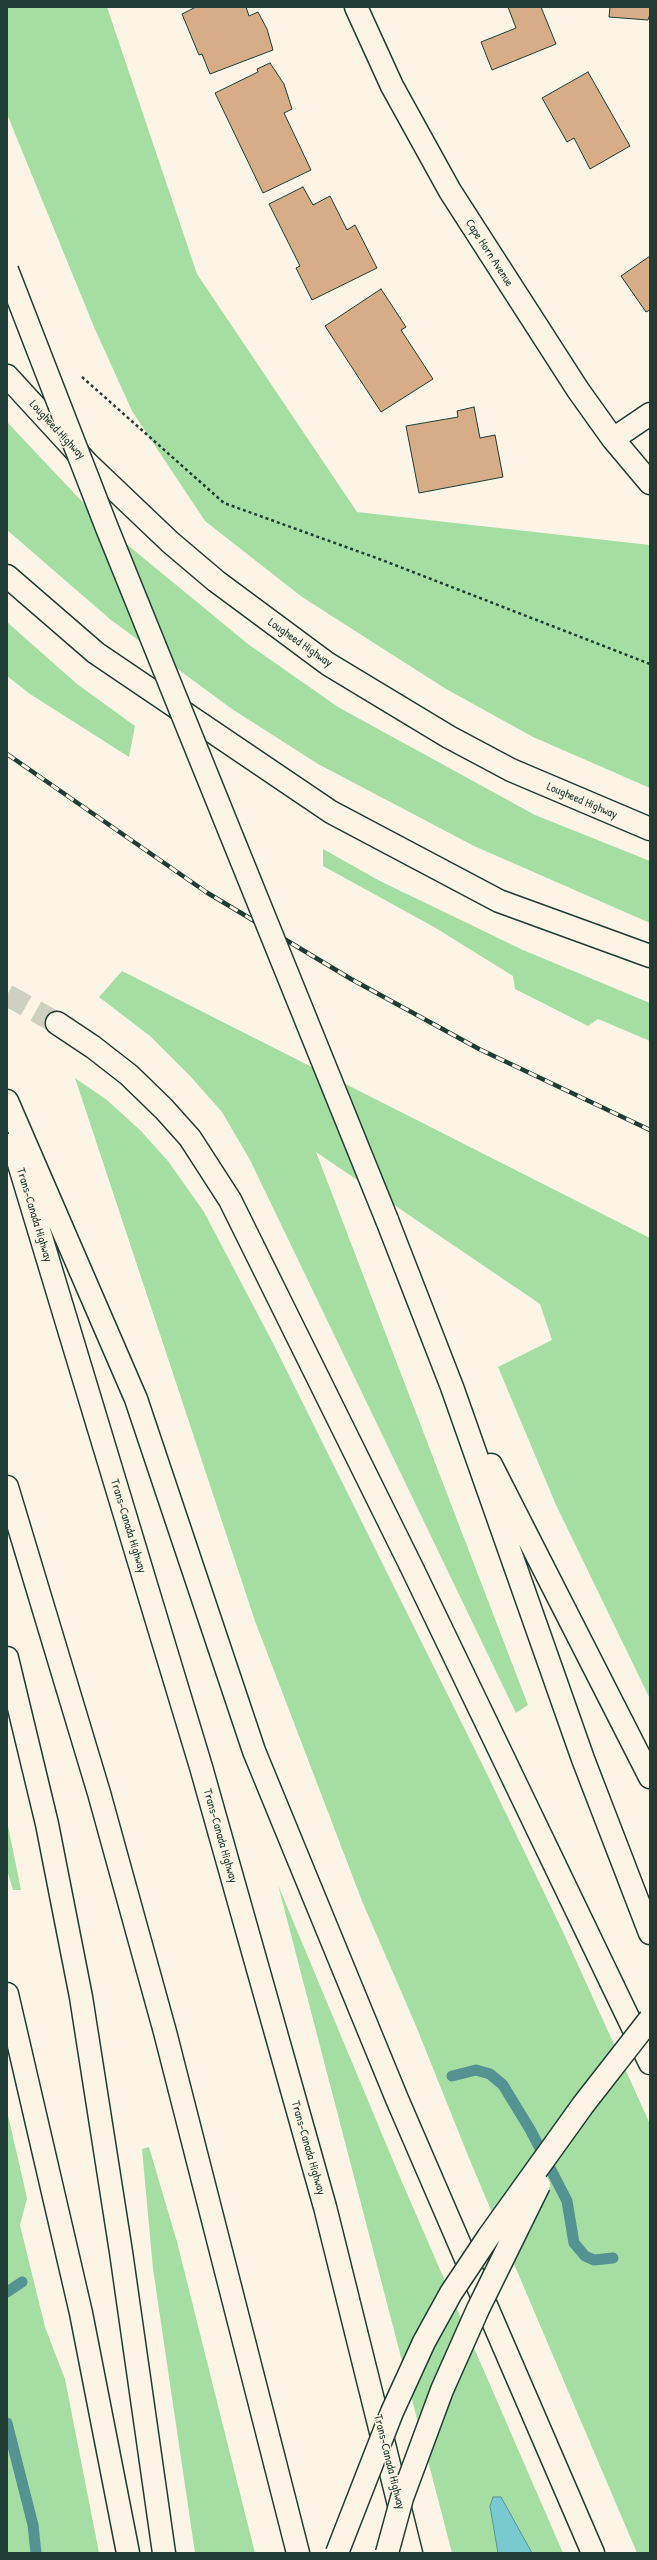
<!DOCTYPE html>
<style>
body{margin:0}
#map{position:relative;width:657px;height:2560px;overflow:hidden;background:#fcf5e5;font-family:"Patrick Hand",sans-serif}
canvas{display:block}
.frame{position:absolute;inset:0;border:8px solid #1f3d34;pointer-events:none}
</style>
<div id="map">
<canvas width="657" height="2560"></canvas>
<div class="frame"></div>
</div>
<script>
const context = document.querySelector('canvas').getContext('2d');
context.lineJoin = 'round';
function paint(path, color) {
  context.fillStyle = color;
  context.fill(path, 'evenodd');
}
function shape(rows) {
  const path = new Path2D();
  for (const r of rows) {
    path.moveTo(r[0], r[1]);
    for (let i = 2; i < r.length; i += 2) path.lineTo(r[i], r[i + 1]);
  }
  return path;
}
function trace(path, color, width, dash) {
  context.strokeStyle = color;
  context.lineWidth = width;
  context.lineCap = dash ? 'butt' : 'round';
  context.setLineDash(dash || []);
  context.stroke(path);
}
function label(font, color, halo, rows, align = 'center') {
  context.font = font + ' "Patrick Hand",sans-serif';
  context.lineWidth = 3;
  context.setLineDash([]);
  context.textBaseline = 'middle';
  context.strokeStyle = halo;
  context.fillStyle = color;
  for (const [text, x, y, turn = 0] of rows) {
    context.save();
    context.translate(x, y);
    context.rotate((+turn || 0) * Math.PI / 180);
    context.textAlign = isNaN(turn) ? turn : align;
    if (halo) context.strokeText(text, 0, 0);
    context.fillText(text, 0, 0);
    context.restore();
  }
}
const green = shape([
 [7,7,107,7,197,274,357,512,650,545,650,788,533,737,446,689,302,597,205,521,132,411,94,327,7,114],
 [7,422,107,528,248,644,338,707,535,815,650,861,650,923,474,846,318,764,232,709,111,620,7,530],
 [7,622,77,684,135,726,129,757,30,694,7,676],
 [323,849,380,881,523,950,650,1003,650,1041,598,1019,588,1026,515,989,513,976,434,927,323,866],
 [122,971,650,1238,650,1699,556,1505,498,1367,552,1340,540,1304,316,1152,528,1705,516,1713,250,1160,222,1112,191,1077,150,1036,99,997],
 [75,1078,107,1100,140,1130,168,1161,204,1212,275,1347,487,1774,564,1934,650,2124,650,2553,637,2553,471,2163,416,2026,362,1901,255,1621],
 [7,1821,21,1890,13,1890,7,1870],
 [278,1885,402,2182,563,2553,532,2553,501,2497,493,2497,490,2506,498,2553,452,2553],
 [7,2111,27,2198,20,2225,45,2327,65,2379,99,2553,7,2553],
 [149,2147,177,2242,255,2553,195,2553,153,2269,142,2149]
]);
const water = shape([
 [493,2497,501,2497,532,2553,498,2553,490,2506,493,2497]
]);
const stream = shape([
 [452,2076,476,2070,490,2074,503,2085,531,2131,567,2201,574,2243,585,2256,594,2260,613,2258],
 [7,2292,22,2282],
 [7,2423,33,2525,36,2553]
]);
const building = shape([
 [196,7,246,7,249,16,258,12,267,29,273,50,210,74,202,54,199,55,182,14,196,7],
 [508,7,541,7,556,44,492,70,481,42,516,28,508,7],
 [610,7,650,7,650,14,648,20,609,17,610,7],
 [270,63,284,84,292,109,284,113,311,170,263,193,215,93,258,72,257,69,270,63],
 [588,72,630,146,590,169,574,138,567,142,542,98,588,72],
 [303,187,313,205,330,196,347,230,355,225,377,268,312,300,296,268,300,266,269,204,303,187],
 [650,256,650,310,646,312,621,276,650,256],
 [381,289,406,327,401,330,433,379,381,412,325,326,381,289],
 [474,407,480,438,495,435,503,477,419,493,406,426,458,417,457,411,474,407]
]);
const highwayTunnel = shape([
 [7,995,57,1023]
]);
const path = shape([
 [82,377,224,503,382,560,650,664]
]);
const minor = shape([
 [356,7,392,86,450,191,578,390,613,439,650,483],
 [613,439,650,414]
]);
const major = shape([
 [7,376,87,463,170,542,216,581,328,664,449,737,511,770,650,829],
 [7,576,96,653,331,812,499,901,650,956]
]);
const highway = shape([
 [57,1023,93,1047,129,1075,164,1109,190,1138,230,1200,412,1568,650,2063],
 [7,1101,136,1399,254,1751,397,2099,593,2553],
 [13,1144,201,1767,325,2207,411,2553],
 [387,1220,452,1387,583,1759,650,1933],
 [491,1465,650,1777],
 [7,1487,99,1793,165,2032,298,2553],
 [7,1658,47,1824,81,1997,121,2252,164,2553],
 [7,1994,81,2313,128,2553]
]);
const rail = shape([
 [7,754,206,892,351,979,479,1049,650,1130]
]);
const highwayBridge = shape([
 [7,270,107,528,387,1220],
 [337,2553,392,2412,424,2342,451,2293,489,2236,583,2105,650,2019],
 [387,2553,402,2498,442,2390,478,2309,539,2185]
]);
const streetNames = [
 ["Cape Horn Avenue",489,253,57],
 ["Lougheed Highway",57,430,47],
 ["Lougheed Highway",300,643,35],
 ["Lougheed Highway",582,801,23],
 ["Trans-Canada Highway",34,1215,73],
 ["Trans-Canada Highway",128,1526,73],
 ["Trans-Canada Highway",220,1836,74],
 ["Trans-Canada Highway",308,2148,74],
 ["Trans-Canada Highway",389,2462,76]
];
paint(green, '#a5dea3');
paint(water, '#79cad0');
trace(water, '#559292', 1);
trace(stream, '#559292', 11);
paint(building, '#d6ad87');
trace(building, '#1f3d34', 1);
trace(highwayTunnel, '#d0d0c2', 22, [22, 11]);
trace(minor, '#1f3d34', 25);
trace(major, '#1f3d34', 25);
trace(highway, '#1f3d34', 25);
trace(path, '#1f3d34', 2.5, [3, 3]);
trace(minor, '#fcf5e5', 22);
trace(major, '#fcf5e5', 22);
trace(highway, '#fcf5e5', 22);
trace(rail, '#1f3d34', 4.5);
trace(rail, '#fcf5e5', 3, [9]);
trace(highwayBridge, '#1f3d34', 25, []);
trace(highwayBridge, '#fcf5e5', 22);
label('12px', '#1f3d34', '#fcf5e5', streetNames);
</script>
